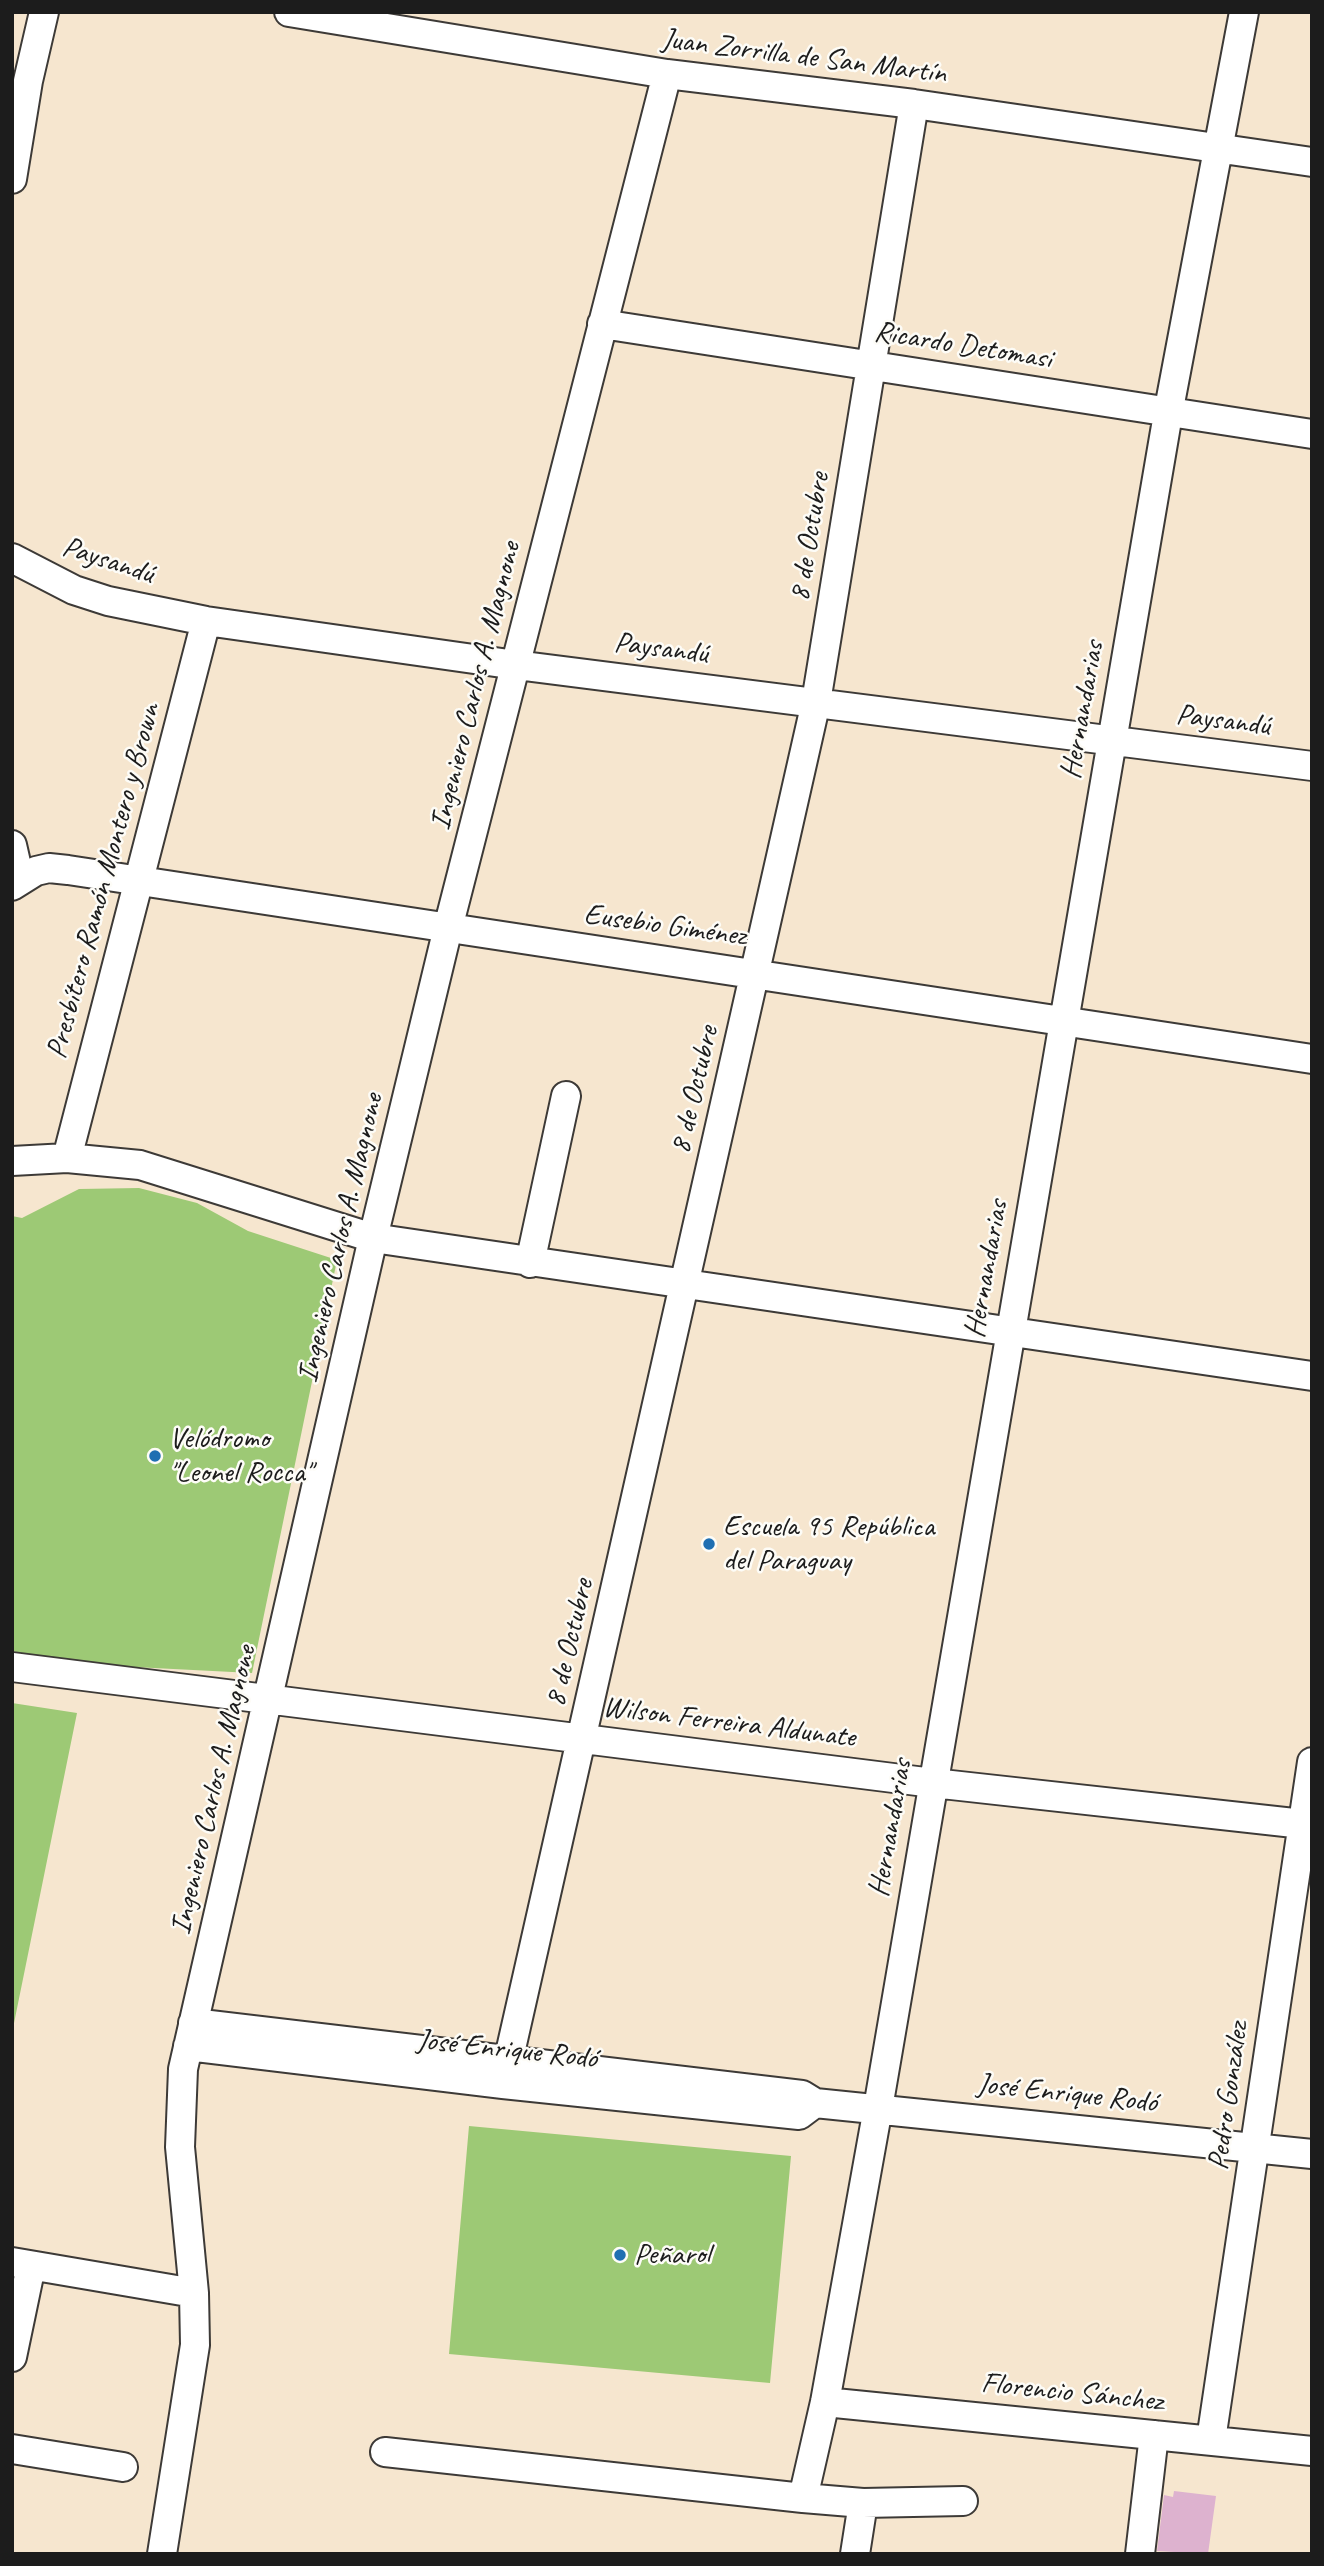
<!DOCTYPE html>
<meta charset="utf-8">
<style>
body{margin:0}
#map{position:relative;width:1324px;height:2566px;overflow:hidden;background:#f6e6cf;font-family:Caveat,sans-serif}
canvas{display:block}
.frame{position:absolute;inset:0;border:14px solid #1c1c1c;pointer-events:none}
</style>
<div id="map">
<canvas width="1324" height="2566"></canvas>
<div class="frame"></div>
</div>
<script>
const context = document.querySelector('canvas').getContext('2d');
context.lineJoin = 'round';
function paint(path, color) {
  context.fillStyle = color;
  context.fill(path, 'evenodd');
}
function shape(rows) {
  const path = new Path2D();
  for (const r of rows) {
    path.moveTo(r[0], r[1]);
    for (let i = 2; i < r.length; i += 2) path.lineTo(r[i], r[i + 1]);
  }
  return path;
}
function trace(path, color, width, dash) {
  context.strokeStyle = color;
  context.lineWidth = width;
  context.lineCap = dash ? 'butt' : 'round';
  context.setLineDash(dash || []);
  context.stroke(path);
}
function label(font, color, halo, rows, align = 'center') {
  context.font = font + ' Caveat,sans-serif';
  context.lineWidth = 5;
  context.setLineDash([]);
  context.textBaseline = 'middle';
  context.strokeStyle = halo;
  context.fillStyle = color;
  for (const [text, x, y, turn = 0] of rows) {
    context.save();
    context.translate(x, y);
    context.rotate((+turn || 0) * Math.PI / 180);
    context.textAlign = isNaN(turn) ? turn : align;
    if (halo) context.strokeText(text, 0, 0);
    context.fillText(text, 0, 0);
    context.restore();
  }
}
const green = shape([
 [139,1188,197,1203,248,1231,337,1260,252,1673,75,1664,12,1651,12,1216,22,1218,79,1189],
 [12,1703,77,1713,12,2033],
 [469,2126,791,2156,770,2383,449,2354]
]);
const building = shape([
 [1174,2491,1216,2496,1208,2554,1157,2551,1164,2495,1173,2497]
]);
const minor = shape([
 [289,12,667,74,914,104,1312,162],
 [12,179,28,81,44,12],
 [602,324,1312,434],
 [12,558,74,590,108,601,206,621,516,665,1312,766],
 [12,845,20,880],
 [12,886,36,871,49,868,68,870,1312,1059],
 [67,1158,206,621],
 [12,1161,67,1158,140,1165,373,1238,1312,1376],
 [530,1263,566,1096],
 [12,1667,933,1783,1312,1825],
 [193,2023,802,2095,815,2103,1312,2154],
 [188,2046,503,2084,799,2115,815,2103],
 [503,2084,816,702,914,104],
 [12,2262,194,2293],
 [12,2357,31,2266],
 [825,2402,1312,2451],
 [1211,2440,1312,1762],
 [12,2449,123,2467],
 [385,2452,803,2498,863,2503,963,2501],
 [803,2498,825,2402,878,2108,1168,414,1244,12],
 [162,2554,195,2345,194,2293,180,2147,183,2069,373,1238,448,928,667,74],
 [855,2554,863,2503],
 [1140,2554,1154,2435]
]);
const markers = [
 [155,1456,7,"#1f6fb2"],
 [709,1544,7,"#1f6fb2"],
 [620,2255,7,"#1f6fb2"]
];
const streetNames = [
 ["Juan Zorrilla de San Martín",804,57,7],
 ["Ricardo Detomasi",963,346,9],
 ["8 de Octubre",810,537,-81],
 ["Paysandú",108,561,18],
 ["Paysandú",661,649,7],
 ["Ingeniero Carlos A. Magnone",476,686,-76],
 ["Hernandarias",1083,710,-80],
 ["Paysandú",1223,721,7],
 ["Presbítero Ramón Montero y Brown",104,881,-75],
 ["Eusebio Giménez",665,926,8],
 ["8 de Octubre",695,1090,-77],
 ["Ingeniero Carlos A. Magnone",341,1238,-77],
 ["Hernandarias",987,1269,-80],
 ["8 de Octubre",570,1643,-77],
 ["Wilson Ferreira Aldunate",729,1723,7],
 ["Ingeniero Carlos A. Magnone",214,1790,-77],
 ["Hernandarias",891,1828,-80],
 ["José Enrique Rodó",507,2050,6],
 ["José Enrique Rodó",1067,2094,6],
 ["Pedro González",1229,2096,-82],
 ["Florencio Sánchez",1072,2393,6]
];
const poiNames = [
 ["Velódromo",169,1439],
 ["\"Leonel Rocca\"",169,1473],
 ["Escuela 95 República",723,1527],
 ["del Paraguay",723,1561],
 ["Peñarol",634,2255]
];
paint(green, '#9dc975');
paint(building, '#ddb2cf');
trace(minor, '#3d3a37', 32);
trace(minor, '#fff', 28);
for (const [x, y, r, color] of markers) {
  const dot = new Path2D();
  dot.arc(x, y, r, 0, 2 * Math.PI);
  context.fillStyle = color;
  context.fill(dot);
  trace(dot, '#fdfcf7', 2.5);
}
label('30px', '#1c1c1c', '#fdfcf7', streetNames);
label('30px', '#1c1c1c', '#fdfcf7', poiNames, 'left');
</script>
